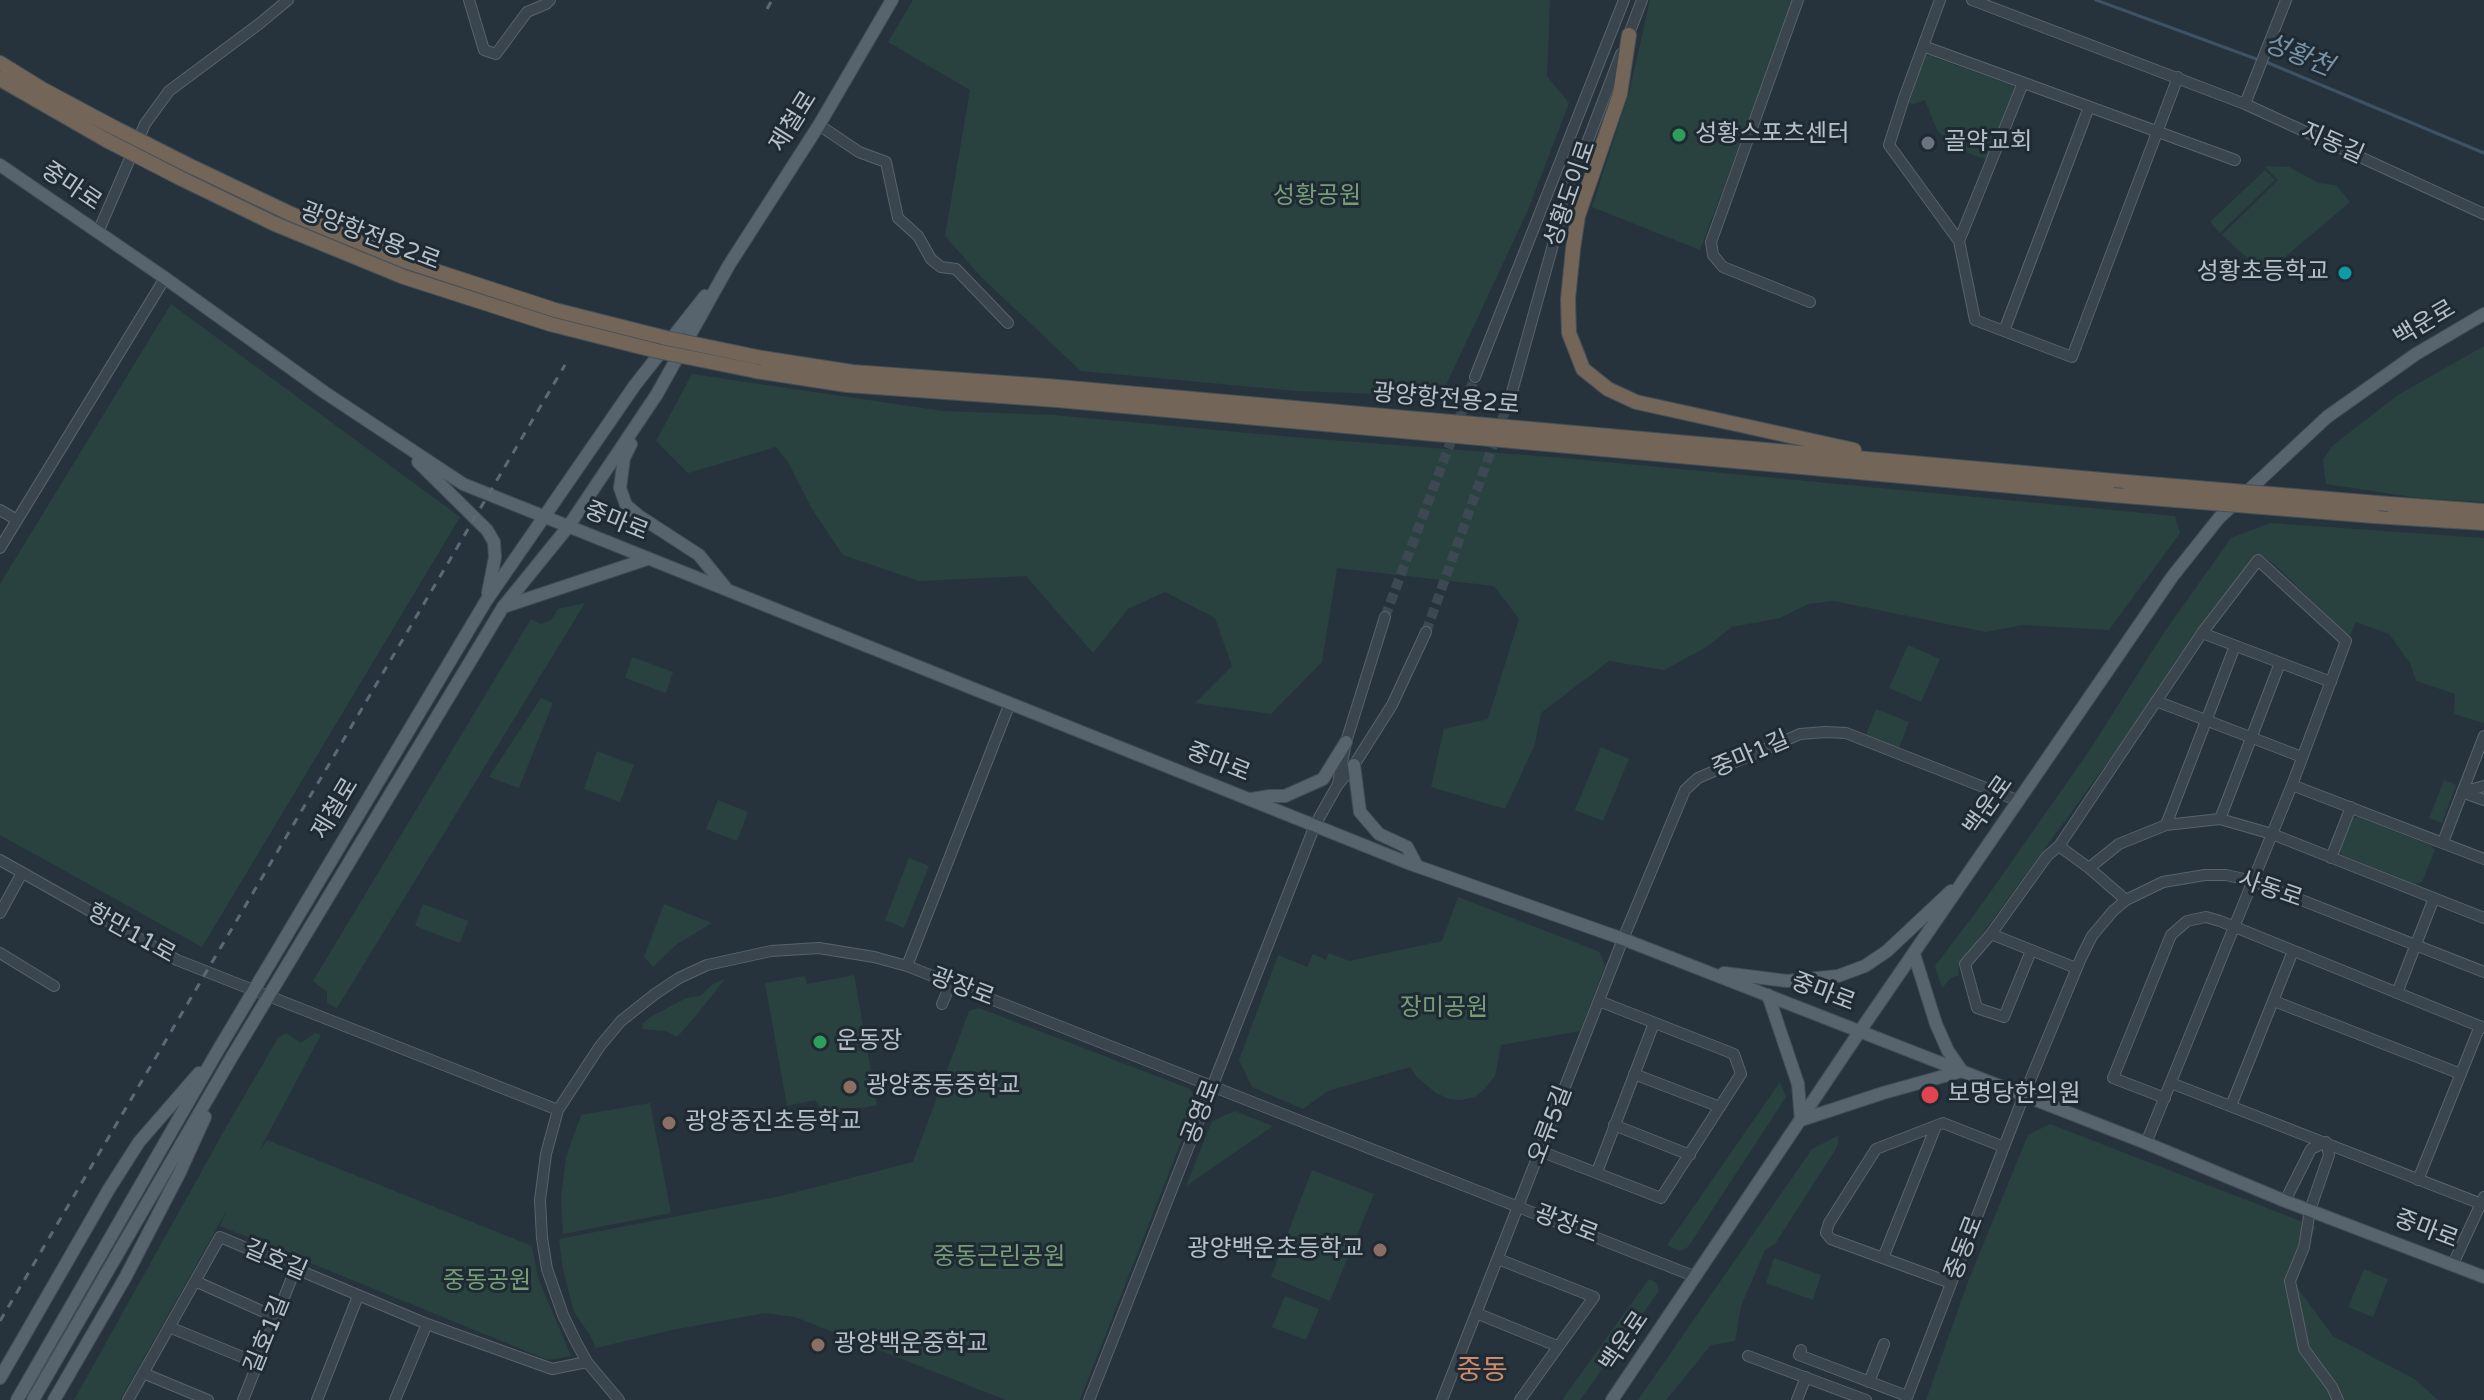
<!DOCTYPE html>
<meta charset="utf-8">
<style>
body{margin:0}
canvas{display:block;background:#26333d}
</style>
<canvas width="2484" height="1400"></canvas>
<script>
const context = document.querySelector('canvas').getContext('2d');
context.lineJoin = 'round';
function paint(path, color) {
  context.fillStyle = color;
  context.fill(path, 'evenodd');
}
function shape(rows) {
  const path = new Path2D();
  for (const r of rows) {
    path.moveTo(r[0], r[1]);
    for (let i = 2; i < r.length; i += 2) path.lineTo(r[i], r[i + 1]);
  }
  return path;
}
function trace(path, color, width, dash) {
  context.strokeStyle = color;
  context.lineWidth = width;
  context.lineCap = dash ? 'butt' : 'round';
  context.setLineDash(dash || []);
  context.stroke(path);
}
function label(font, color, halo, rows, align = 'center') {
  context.font = font + ' "Varela Round","Noto Sans KR",sans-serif';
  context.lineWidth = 6;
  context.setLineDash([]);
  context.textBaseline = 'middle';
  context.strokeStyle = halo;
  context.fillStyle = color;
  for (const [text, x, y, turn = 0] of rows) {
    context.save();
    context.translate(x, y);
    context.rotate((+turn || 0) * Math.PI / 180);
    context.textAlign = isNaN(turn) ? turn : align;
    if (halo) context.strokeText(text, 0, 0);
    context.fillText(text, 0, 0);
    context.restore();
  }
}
const green = shape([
 [913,0,1550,0,1547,76,1569,103,1528,210,1441,396,1296,391,1081,371,982,278,945,236,970,90,888,42],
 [1650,0,1794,0,1700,250,1592,207,1629,93],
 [1925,54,2016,87,1989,161,1953,147,1937,130,1925,100,1913,104,1909,103],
 [2264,166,2289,167,2319,183,2336,185,2350,202,2265,274,2222,235,2278,180],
 [2265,170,2275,180,2220,233,2210,222],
 [171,304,460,517,202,947,0,835,0,584],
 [2484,346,2484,502,2419,498,2326,484,2323,460,2332,446,2398,395],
 [692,374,943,411,1054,415,1292,437,1564,458,2175,516,2180,533,2109,630,2023,625,1986,632,1834,601,1808,604,1780,618,1732,627,1705,648,1664,670,1609,661,1541,713,1535,744,1505,809,1431,787,1444,729,1488,719,1519,619,1494,586,1337,568,1322,662,1271,714,1195,703,1232,666,1215,618,1165,592,1128,609,1093,653,1026,576,919,581,843,555,812,509,788,462,776,447,688,473,656,441],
 [2270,523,2484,538,2484,723,2454,714,2455,694,2416,681,2410,663,2389,634,2356,622,2349,637,2276,566,2260,554,1958,967,1959,975,1951,978,1942,988,1935,966,1982,904,2089,751,2165,631,2231,538],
 [585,603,337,1008,327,1003,327,992,313,981,531,619,541,624,551,620,558,609],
 [1908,645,1940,659,1921,702,1889,688],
 [632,657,673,672,666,693,625,678],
 [541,698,553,703,519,788,489,777],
 [1876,709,1909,722,1899,748,1866,735],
 [1601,747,1629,759,1603,821,1575,810],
 [597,751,634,765,620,802,584,789],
 [2444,780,2456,785,2442,823,2429,818],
 [718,800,748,812,737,841,706,829],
 [2358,817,2430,845,2435,850,2422,882,2415,884,2342,855,2339,850,2352,818],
 [909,858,929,866,904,928,885,920],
 [1458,897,1600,952,1605,966,1580,1031,1501,1045,1495,1076,1484,1090,1475,1097,1461,1100,1449,1099,1436,1093,1417,1077,1410,1067,1328,1091,1303,1109,1252,1087,1239,1060,1278,955,1307,967,1313,954,1326,960,1329,953,1349,961,1442,941],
 [423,904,468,921,460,943,415,926],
 [664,904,712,923,677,944,653,967,644,957],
 [854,975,877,1105,826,1115,815,1100,787,1106,765,983,805,976,807,984],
 [725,979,694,1018,677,1037,666,1031,643,1029,642,1024,650,1017,686,998,700,996,713,984],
 [979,1008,1190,1089,1197,1101,1080,1400,1006,1400,795,1317,765,1313,672,1330,596,1348,590,1335,574,1312,563,1270,559,1239,781,1196,913,1162,969,1011],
 [286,1033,301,1043,315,1033,321,1035,258,1153,267,1140,532,1246,538,1278,571,1356,548,1360,220,1226,227,1210,120,1400,74,1400,228,1124,278,1038],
 [1780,1082,1786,1097,1688,1247,1680,1251,1667,1245],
 [650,1103,671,1213,563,1234,561,1198,566,1157,581,1115],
 [1235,1111,1273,1126,1186,1186,1212,1121],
 [2050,1124,2316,1227,2293,1282,2333,1336,2416,1380,2438,1400,1926,1400,1969,1279,2028,1135],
 [1839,1135,1837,1147,1775,1244,1765,1250,1741,1306,1735,1341,1711,1345,1666,1400,1638,1400,1812,1149],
 [1312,1170,1374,1194,1330,1301,1271,1277],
 [1774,1258,1821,1275,1813,1300,1766,1283],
 [2364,1269,2388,1279,2373,1317,2348,1307],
 [1649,1279,1657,1283,1659,1291,1580,1400,1562,1400],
 [1285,1296,1319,1309,1306,1340,1272,1327]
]);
const stream = shape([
 [2096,0,2259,60],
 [2266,62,2484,153]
]);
const minorTunnel = shape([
 [1385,617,1475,377],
 [1426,632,1512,392]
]);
const minor = shape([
 [469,0,484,50,496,54,527,12,546,4,550,0],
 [1798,0,1711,242,1713,255,1723,267,1810,302],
 [1940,0,1904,98,1889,145,1959,241,1975,320,2072,357,2178,77],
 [1972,0,2245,104,2484,214],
 [1627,39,1642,0],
 [1923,46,2235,160],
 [2245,104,2286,0],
 [819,125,859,152,886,162,898,218,918,236,931,259,941,267,956,269,1008,323],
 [98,232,145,124,169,91,259,24,288,0],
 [1959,241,2023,83],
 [2004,331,2089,107],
 [1475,377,1624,0],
 [1512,392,1566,198,1621,54],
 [0,510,17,520],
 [0,548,165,278],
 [2202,633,2331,682],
 [2156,701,2302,757],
 [1338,784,1346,742,1385,617],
 [2292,785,2484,859],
 [2462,792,2484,800],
 [2462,792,2484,786],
 [2220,819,2280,663],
 [2166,825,2235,646],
 [2443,842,2484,736],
 [2059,846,2089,868,2126,900],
 [2331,858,2351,807],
 [0,860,177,960,558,1110],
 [2089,868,2119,844,2166,825,2220,819,2272,834,2484,918],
 [0,913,22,873],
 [1991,934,2076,968],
 [2031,951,2004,1017,1977,1008,1965,964,1991,934,2047,856,2059,846,2202,633,2258,560,2346,641,2292,785,2146,1143],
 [0,953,54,986],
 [907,966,1010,703],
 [2397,993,2434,898],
 [2274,1001,2461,1074],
 [942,1004,951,983],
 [1634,1074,1720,1107],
 [2171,1083,2484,1205],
 [2165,1098,2113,1078,2171,935,2187,921,2206,917,2220,921,2484,1028],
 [2231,1106,2293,951],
 [1614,1125,1690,1155],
 [1540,1151,1661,1198,1741,1074,1734,1054,1599,1001],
 [1597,1172,1654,1023],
 [2418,1180,2480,1026],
 [2285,1201,2311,1149,2326,1142,2329,1155,2310,1210,2304,1247,2290,1281,2304,1349,2332,1387,2338,1400],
 [1883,1258,1936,1126],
 [1498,1259,1594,1297,1520,1400],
 [2453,1264,2484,1197],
 [195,1281,275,1317],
 [1951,1283,1831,1239,1826,1233,1829,1223,1876,1149,1943,1123,2004,1147],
 [1476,1313,1557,1346],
 [427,1324,552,1369,587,1362],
 [169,1327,257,1363],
 [1801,1350,1799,1355,1907,1396],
 [1748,1356,1866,1400],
 [143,1373,208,1400],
 [1869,1382,1884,1344],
 [128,1400,220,1237,427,1324,395,1400],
 [243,1400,295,1270],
 [317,1400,358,1296],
 [619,1400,587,1362,575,1340,563,1315,547,1269,542,1238,540,1200,546,1154,558,1110,600,1046,621,1021,655,994,679,978,707,965,771,951,819,948,874,957,907,966,1696,1277],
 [1089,1400,1315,825,1337,786,1354,765,1392,705,1426,632],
 [1442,1400,1623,939,1685,790,1698,778,1800,734,1825,732,1846,733,2019,801],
 [1797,1400,1806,1377],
 [1906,1400,2024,1095,2081,958,2092,936,2113,911,2126,900,2163,882,2205,875,2226,875,2253,881,2484,972]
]);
const major = shape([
 [0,165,165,278,324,392,463,484,1408,863,1623,939,2146,1143,2285,1201,2484,1277],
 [631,444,624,458,620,488,626,505,639,516,699,555,725,587],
 [418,462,487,530,494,542,495,557,488,593],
 [503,607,647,559],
 [1354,765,1360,812,1379,834,1407,847,1417,866],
 [1252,799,1270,796,1285,796,1323,779,1346,742],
 [1914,954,1936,1024,1948,1051,1962,1071],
 [1724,973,1787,981,1838,976,1865,966,1887,951,1951,891],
 [1768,995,1798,1084,1801,1120],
 [1801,1120,1883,1093,1962,1071],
 [0,1378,109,1189,139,1142,199,1073],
 [17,1400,217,1052,486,601,635,385,705,296],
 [33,1400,230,1060,503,607,568,527,657,394,729,265,819,125,892,0],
 [54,1400,125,1278,179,1174,205,1117],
 [1612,1400,1860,1031,2104,676,2172,577,2219,518,2327,417,2416,354,2484,314]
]);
const highway = shape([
 [1629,35,1620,94,1578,216,1573,249,1568,299,1569,333,1583,369,1608,389,1636,402,1854,450],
 [0,63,42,89,115,128],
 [0,79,108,141],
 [186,164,291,214,405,261,555,310],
 [180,178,275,224,404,277,550,324],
 [762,358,852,372,1047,386,2126,482],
 [756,371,847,385,1057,400,2113,495],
 [2389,504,2484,511],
 [2374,516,2484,523]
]);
const rail = shape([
 [767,9,772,0],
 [0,1321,565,365]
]);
const highwayBridge = shape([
 [115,128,186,164],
 [108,141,180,178],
 [555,310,666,338,762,358],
 [550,324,657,351,756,371],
 [2126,482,2389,504],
 [2113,495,2374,516]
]);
const markers = [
 [1679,135,8,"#2e9e5b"],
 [1928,143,8,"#6b7280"],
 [2345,273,8,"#0f9aa8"],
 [820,1042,8,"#2e9e5b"],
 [850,1087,8,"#8d6e63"],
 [1930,1095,10,"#e0444e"],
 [669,1123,8,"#8d6e63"],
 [1380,1250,8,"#8d6e63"],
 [818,1345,8,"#8d6e63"]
];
const streetNames = [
 ["제철로",794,122,-58],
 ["지동길",2332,144,24],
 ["중마로",71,187,34],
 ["성황도이로",1571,194,-71],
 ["광양항전용2로",370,237,21],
 ["백운로",2425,324,-31],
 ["광양항전용2로",1446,400,5],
 ["중마로",616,522,22],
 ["중마1길",1751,755,-23],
 ["중마로",1218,763,22],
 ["백운로",1989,806,-55],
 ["제철로",336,809,-59],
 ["사동로",2270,890,19],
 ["항만11로",131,934,29],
 ["광장로",962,988,21],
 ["중마로",1823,993,21],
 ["공영로",1202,1112,-69],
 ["오류5길",1551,1125,-69],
 ["광장로",1566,1225,21],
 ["중마로",2426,1230,21],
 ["중동로",1965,1248,-69],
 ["길호길",275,1261,23],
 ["길호1길",268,1335,-68],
 ["백운로",1625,1342,-56]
];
const poiNames = [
 ["성황스포츠센터",1695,135],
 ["골약교회",1944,143],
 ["성황초등학교",2329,273,"right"],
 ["운동장",836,1042],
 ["광양중동중학교",866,1087],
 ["보명당한의원",1948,1095],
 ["광양중진초등학교",685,1123],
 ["광양백운초등학교",1364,1250,"right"],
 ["광양백운중학교",834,1345]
];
const parkNames = [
 ["성황공원",1317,197],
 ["장미공원",1444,1009],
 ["중동근린공원",999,1258],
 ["중동공원",487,1282]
];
const waterNames = [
 ["성황천",2298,56,22]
];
const quarterNames = [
 ["중동",1482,1372]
];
paint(green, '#29413f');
trace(stream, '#3d5365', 3);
trace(minorTunnel, '#3c4852', 10, [10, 5]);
trace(minor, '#58636b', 12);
trace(major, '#434e57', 14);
trace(highway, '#455058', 16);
trace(minor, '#3a454e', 10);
trace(major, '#58646d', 12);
trace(highway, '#736558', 14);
trace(rail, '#5c6974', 3, [8, 8]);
trace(highwayBridge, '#455058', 16, []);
trace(highwayBridge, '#736558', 14);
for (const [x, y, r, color] of markers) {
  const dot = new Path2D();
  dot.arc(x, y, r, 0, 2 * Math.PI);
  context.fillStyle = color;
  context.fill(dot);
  trace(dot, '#1f2a33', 3);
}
label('24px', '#b6c0c8', '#1f2a33', streetNames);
label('24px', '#b6c0c8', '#1f2a33', poiNames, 'left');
label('24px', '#769d7a', '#1f2a33', parkNames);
label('italic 26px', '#7994aa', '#1f2a33', waterNames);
label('28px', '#ce8a6b', '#1f2a33', quarterNames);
</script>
